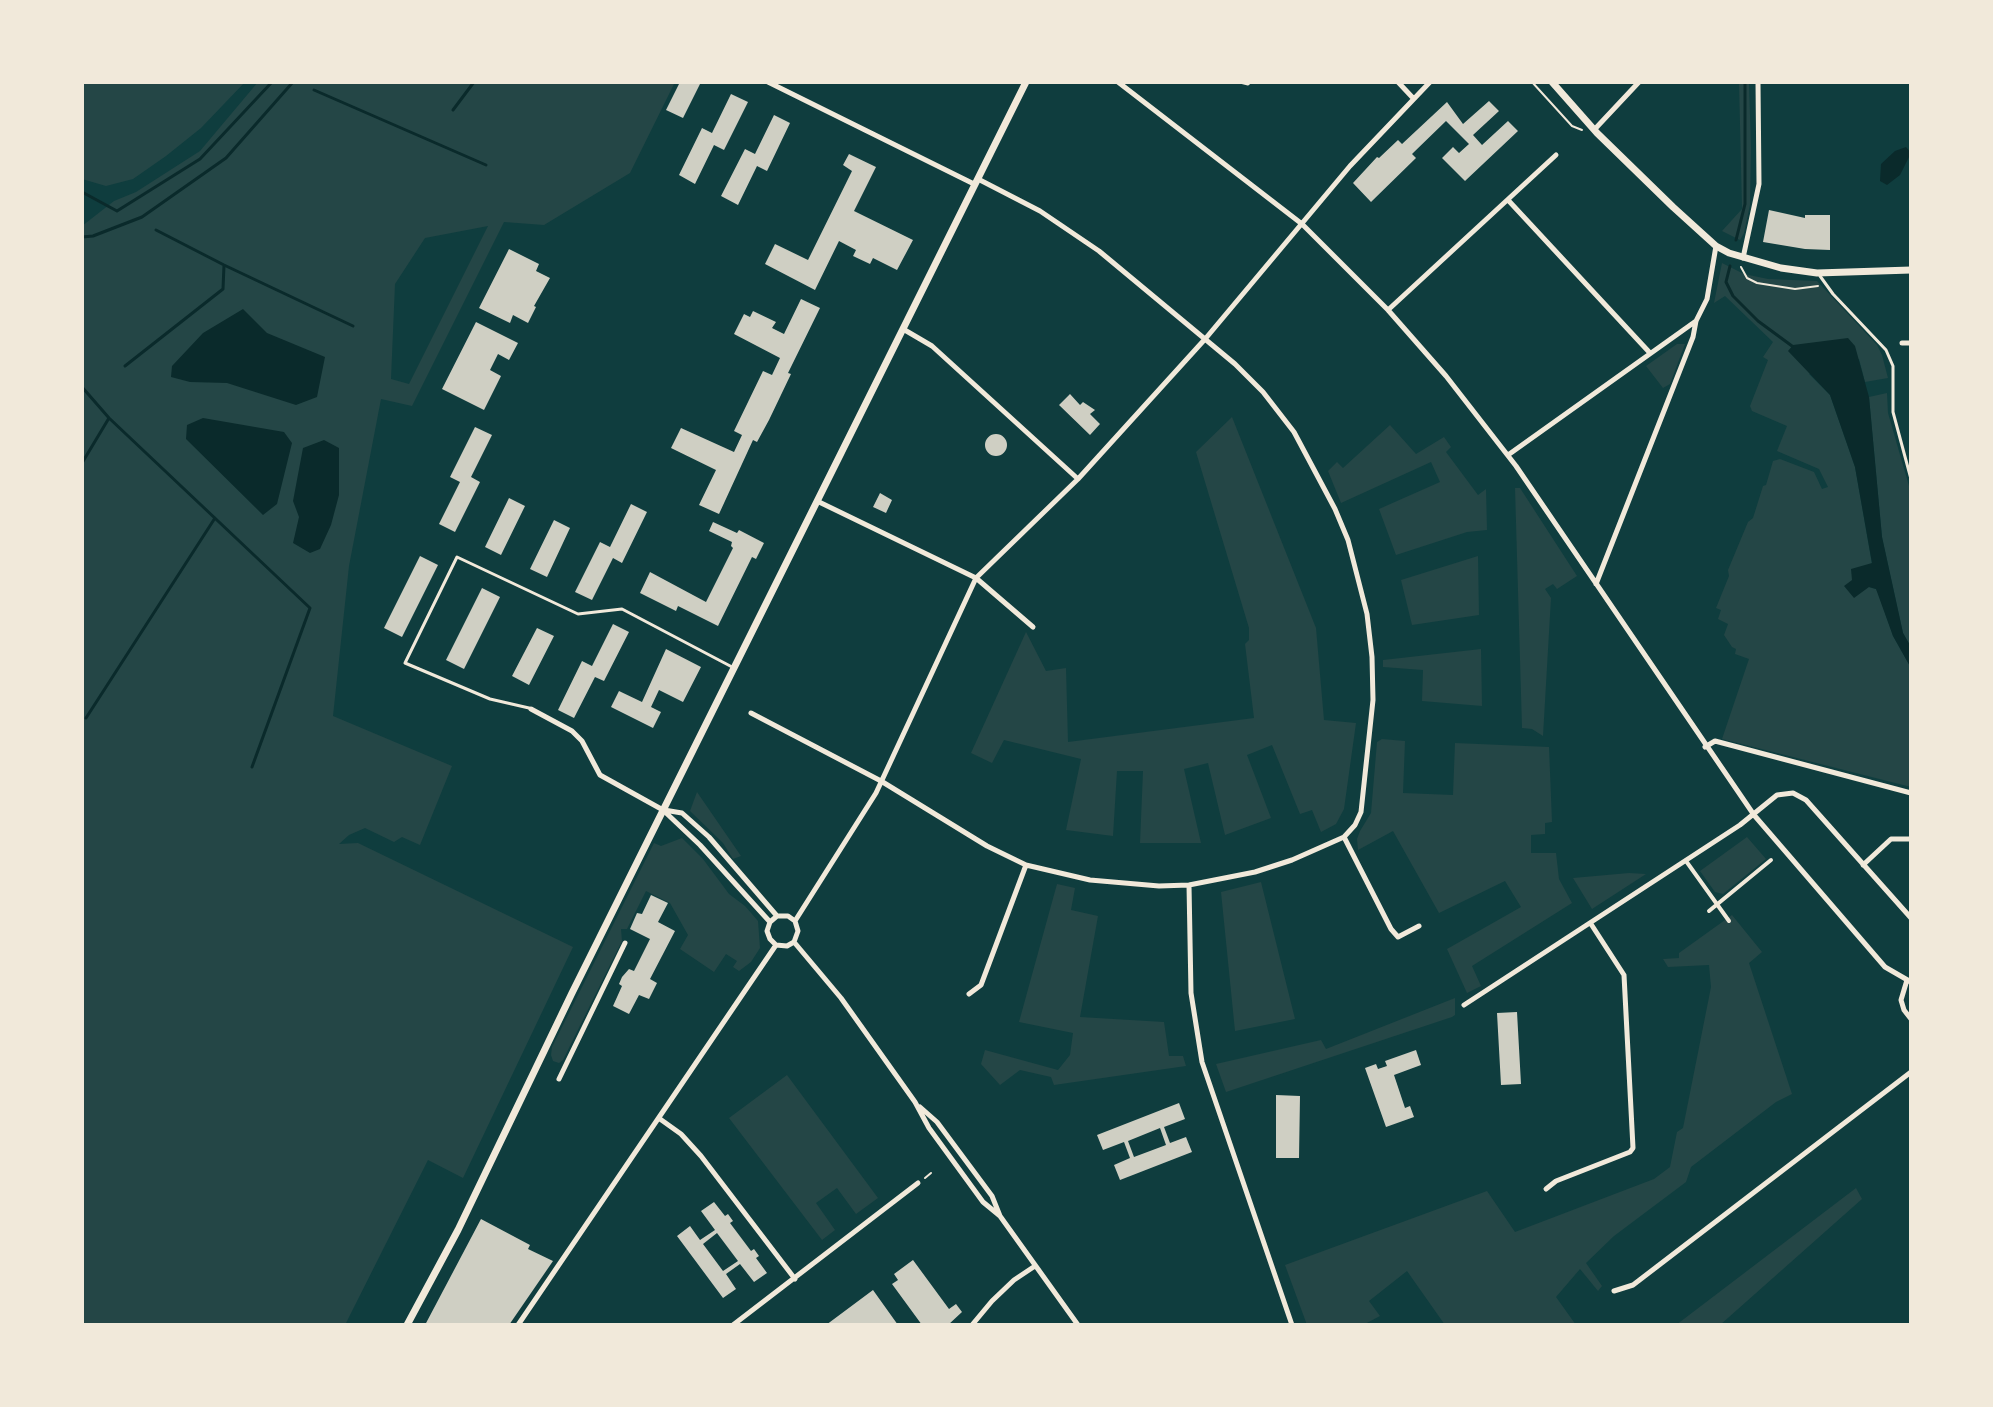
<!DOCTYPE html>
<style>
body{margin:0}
#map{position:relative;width:1993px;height:1407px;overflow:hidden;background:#0f3d3e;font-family:Jost,sans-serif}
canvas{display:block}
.frame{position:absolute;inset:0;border:84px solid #f1e9da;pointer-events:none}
</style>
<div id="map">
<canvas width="1993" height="1407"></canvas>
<div class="frame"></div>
</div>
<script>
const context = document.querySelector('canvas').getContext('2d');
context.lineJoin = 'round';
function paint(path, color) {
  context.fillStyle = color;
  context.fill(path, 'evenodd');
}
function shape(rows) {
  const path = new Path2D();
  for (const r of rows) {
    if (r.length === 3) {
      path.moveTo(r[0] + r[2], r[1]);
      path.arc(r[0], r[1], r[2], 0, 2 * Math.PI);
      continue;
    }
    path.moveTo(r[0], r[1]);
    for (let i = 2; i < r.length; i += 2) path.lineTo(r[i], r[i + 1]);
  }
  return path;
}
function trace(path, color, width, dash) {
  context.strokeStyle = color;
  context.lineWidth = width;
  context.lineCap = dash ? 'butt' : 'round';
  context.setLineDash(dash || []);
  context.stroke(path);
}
const green = shape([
 [82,82,245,82,201,128,166,156,133,179,106,186,82,179],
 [258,82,675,82,630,173,544,225,504,222,412,406,381,399,349,566,333,716,452,766,420,845,402,837,394,842,365,828,349,835,339,844,358,843,573,947,463,1178,428,1160,345,1325,82,1325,82,226,114,201,136,192,200,151],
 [488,226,409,384,391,379,395,284,425,238],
 [1739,82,1749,82,1751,148,1750,205,1744,233,1740,240,1722,231,1742,209],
 [1722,263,1744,274,1768,279,1817,281,1877,345,1882,355,1888,378,1865,382,1859,359,1809,374,1830,395,1855,467,1872,564,1869,587,1876,589,1879,595,1893,636,1911,668,1911,787,1722,739,1749,659,1735,654,1736,649,1732,647,1724,635,1728,624,1718,619,1721,610,1716,608,1729,576,1728,570,1748,522,1753,518,1763,486,1766,485,1773,461,1780,459,1814,472,1822,489,1828,487,1819,469,1777,451,1787,426,1752,411,1750,406,1768,360,1763,357,1773,342,1725,296,1714,303],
 [1677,344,1685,344,1670,384,1663,388,1646,366],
 [1887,393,1888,413,1911,493,1911,647,1903,633,1882,537,1869,397],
 [1232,417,1316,628,1324,720,1356,723,1344,809,1336,824,1321,832,1312,810,1300,814,1272,745,1247,755,1271,818,1225,835,1208,763,1184,769,1201,843,1140,843,1143,771,1117,771,1113,836,1066,830,1081,759,1004,740,992,763,971,753,1026,632,1046,671,1066,668,1068,742,1254,718,1245,644,1249,640,1249,628,1196,452],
 [1390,425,1416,454,1444,437,1451,447,1446,452,1478,495,1486,489,1487,530,1467,532,1396,555,1379,509,1440,482,1431,462,1341,503,1328,471,1337,462,1343,468],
 [1515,488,1520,488,1577,576,1557,589,1553,584,1545,589,1551,598,1543,736,1532,729,1522,728],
 [1478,556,1479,615,1412,625,1401,580],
 [1481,649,1482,706,1422,701,1423,670,1383,667,1383,660],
 [1382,739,1405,741,1403,793,1453,795,1455,743,1549,747,1552,822,1545,823,1545,834,1531,835,1531,853,1556,853,1559,879,1572,903,1472,966,1481,986,1467,993,1447,949,1521,907,1505,881,1439,913,1393,831,1358,850,1357,839,1360,831,1371,813,1377,742],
 [697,792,741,856,733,859,723,843,690,811],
 [1747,837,1766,859,1723,894,1715,892,1700,871],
 [682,838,703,859,729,894,745,906,758,921,760,948,751,962,739,971,733,967,737,961,726,954,714,972,680,949,688,935,670,903,646,891,627,929,621,929,622,941,563,1060,559,1063,553,1061,551,1055,552,1047,654,843,661,846],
 [1629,873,1646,874,1592,909,1573,878],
 [1261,882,1295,1019,1235,1031,1221,892],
 [1057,884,1075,888,1071,910,1098,916,1080,1017,1164,1022,1169,1056,1183,1056,1186,1066,1054,1085,1051,1077,1020,1070,1000,1085,981,1064,985,1050,1058,1070,1070,1055,1073,1033,1019,1022],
 [1732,915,1762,952,1749,963,1792,1094,1776,1102,1691,1167,1686,1182,1614,1236,1586,1263,1602,1286,1598,1291,1580,1269,1556,1297,1576,1325,1445,1325,1407,1271,1369,1301,1380,1316,1363,1325,1307,1325,1285,1265,1487,1191,1515,1232,1654,1179,1670,1167,1677,1132,1683,1128,1711,987,1709,965,1668,967,1663,959,1679,958,1679,953],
 [1455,998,1455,1015,1452,1017,1226,1092,1216,1064,1321,1040,1326,1049],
 [787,1075,878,1198,856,1214,837,1188,816,1203,835,1230,822,1240,729,1118],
 [1856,1188,1862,1199,1720,1325,1676,1325]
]);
const water = shape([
 [1906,147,1911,153,1900,175,1887,185,1880,181,1881,164,1895,151],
 [243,309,267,333,325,357,317,397,296,405,227,383,190,382,171,377,172,366,203,333],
 [1848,338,1855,346,1869,397,1882,537,1903,633,1911,647,1911,668,1893,636,1876,589,1869,587,1854,598,1844,586,1852,580,1851,569,1872,563,1855,467,1830,395,1788,351,1793,345],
 [203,418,284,432,292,443,277,504,263,515,186,439,187,425],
 [324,440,339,448,339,495,331,525,320,549,310,553,293,543,299,517,293,501,303,448]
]);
const stream = shape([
 [314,90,486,165],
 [453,110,474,82],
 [82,192,117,211,200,159,272,82],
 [156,230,224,265,353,326],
 [82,237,93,236,142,217,226,158,293,82],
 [1736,240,1745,204,1745,82],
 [1730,266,1726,282,1733,296,1758,321,1792,346],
 [125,366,223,289,224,265],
 [82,387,109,418,310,608,252,767],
 [82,463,109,418],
 [86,718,215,518]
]);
const building = shape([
 [680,82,701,82,683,118,666,110],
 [731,94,748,102,724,150,714,145,695,184,679,175,702,128,712,133],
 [1489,101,1499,111,1473,135,1482,145,1508,121,1518,131,1465,181,1442,158,1453,147,1459,153,1469,144,1446,121,1412,154,1416,158,1371,202,1353,183,1377,157,1379,158,1398,140,1402,144,1447,102,1463,124],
 [774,115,790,123,767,171,757,166,738,205,721,196,745,149,755,154],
 [849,154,876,167,854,211,913,240,897,270,873,258,870,264,853,256,856,250,839,241,815,290,765,264,775,244,808,260,852,171,843,165],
 [1769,210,1805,218,1805,215,1830,215,1830,250,1805,249,1763,242],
 [509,249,539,264,536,271,550,278,534,306,536,307,528,323,513,315,510,323,479,308],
 [801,299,820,308,788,373,791,374,769,420,757,442,753,440,719,514,699,505,716,470,671,448,681,428,734,452,742,435,734,431,763,371,772,375,780,358,734,334,744,314,750,317,753,311,776,322,772,328,784,334],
 [476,322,518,343,509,360,498,354,490,370,501,376,484,410,442,389],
 [1070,394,1080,405,1083,402,1095,410,1090,414,1100,424,1090,435,1059,405],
 [475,427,492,435,471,477,480,482,455,532,439,524,460,482,450,477],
 [996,445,11],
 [880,493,892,500,886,513,873,507],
 [509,498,525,506,501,555,485,547],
 [631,504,647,512,622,563,613,558,592,600,575,592,600,542,610,547],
 [554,520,570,528,547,577,530,569],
 [713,522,737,533,739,530,764,543,756,559,752,557,718,626,678,606,676,611,640,593,650,572,706,602,733,548,731,546,732,542,709,531],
 [420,556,438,565,402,637,384,628],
 [482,588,500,597,464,669,446,660],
 [613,624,629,632,604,681,595,677,574,718,558,710,582,661,592,666],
 [537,628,554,636,529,685,512,676],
 [666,649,701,667,683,702,659,690,651,707,661,712,653,728,611,707,619,691,642,702],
 [651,895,668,903,658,922,675,931,650,979,657,983,649,999,639,995,629,1014,613,1006,622,986,619,984,622,977,629,969,634,971,650,939,630,929,637,913,642,914],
 [1517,1012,1521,1084,1501,1085,1497,1013],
 [1416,1050,1421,1065,1394,1075,1405,1108,1410,1106,1414,1117,1386,1127,1365,1068,1376,1064,1378,1069,1387,1066,1385,1061],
 [1276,1095,1300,1096,1299,1158,1276,1158],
 [1179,1103,1185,1119,1164,1127,1170,1143,1186,1137,1192,1152,1120,1180,1114,1165,1130,1158,1124,1142,1103,1150,1097,1135],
 [1160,1128,1166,1145,1134,1157,1128,1141],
 [714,1202,725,1216,728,1214,733,1221,730,1223,751,1251,754,1249,759,1256,756,1258,767,1273,754,1282,740,1264,726,1274,736,1289,723,1298,677,1236,690,1226,700,1240,715,1230,701,1211],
 [717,1233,738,1261,723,1271,703,1244],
 [481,1219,530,1245,528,1249,553,1261,509,1325,425,1325],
 [913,1260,949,1309,956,1304,962,1312,948,1325,922,1325,892,1284,898,1280,894,1274],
 [873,1290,898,1325,826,1325]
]);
const path = shape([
 [1532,82,1572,126,1582,130],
 [1741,267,1747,278,1757,283,1795,289,1818,286],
 [925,1178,931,1173]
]);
const service = shape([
 [1240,82,1248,84,1250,82],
 [1820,276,1833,294,1886,350,1893,366,1893,412,1911,479],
 [529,708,490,699,405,663,457,557,578,614,622,609,734,668]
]);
const pedestrian = shape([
 [1686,861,1729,921],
 [1709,911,1771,860]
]);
const minor = shape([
 [768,82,974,184],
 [1118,82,1302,224,1388,310,1446,376,1516,466,1754,815,1885,967,1911,982],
 [1398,82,1413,98],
 [1594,130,1639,82],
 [1508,200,1650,353],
 [1743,258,1759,184,1758,82],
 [1388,310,1556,155],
 [903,329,932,346,1078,479],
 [1902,343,1911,343],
 [1508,455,1696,321],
 [817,501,976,578,1033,627],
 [1596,584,1693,337,1696,321,1707,299,1716,246],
 [531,709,572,731,582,741,600,775,663,810,700,845,770,922],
 [751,713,881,781,987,846,1026,865,1090,880,1159,886,1189,885,1255,872,1292,860,1344,837,1355,825,1361,812,1373,700,1372,657,1367,614,1348,540,1335,509,1294,432,1263,392,1235,364,1099,251,1040,211,978,179],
 [1705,747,1715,741,1911,793],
 [664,810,682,813,709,837,777,916],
 [1344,837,1391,929,1398,937,1419,926],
 [1863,865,1891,839,1911,839],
 [1189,885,1191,993,1202,1062,1292,1325],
 [795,921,876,793,976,578,1078,479,1206,338,1350,166,1430,82],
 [794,942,841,998,915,1102,929,1128,983,1202,1000,1216],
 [794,942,787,946,776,945,770,939,767,931,770,922,777,916,788,916,795,921],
 [794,942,798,931,795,921],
 [1907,980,1901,1000,1904,1010,1911,1019],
 [969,994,981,985,1026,865],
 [1464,1005,1740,825,1777,795,1793,793,1806,800,1911,918],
 [559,1079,625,943],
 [920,1107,937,1122,992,1196,1000,1216,1078,1325],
 [660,1119,681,1134,701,1156,795,1279],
 [1546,1189,1556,1181,1630,1152,1633,1148,1624,975,1591,924],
 [1614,1291,1633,1285,1911,1072],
 [518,1325,776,945],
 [733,1325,918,1183],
 [972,1325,992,1301,1014,1280,1035,1266]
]);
const secondary = shape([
 [1552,82,1597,133,1673,207,1716,246,1729,253,1781,268,1817,273,1911,270],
 [407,1325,458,1230,572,993,1026,82]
]);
paint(green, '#244646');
paint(water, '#0a2a2b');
trace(stream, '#0a2a2b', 3);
paint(building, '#cfcfc3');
trace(path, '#f1e9da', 2);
trace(service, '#f1e9da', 3);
trace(pedestrian, '#f1e9da', 4);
trace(minor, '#f1e9da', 5);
trace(secondary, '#f1e9da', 7);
</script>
